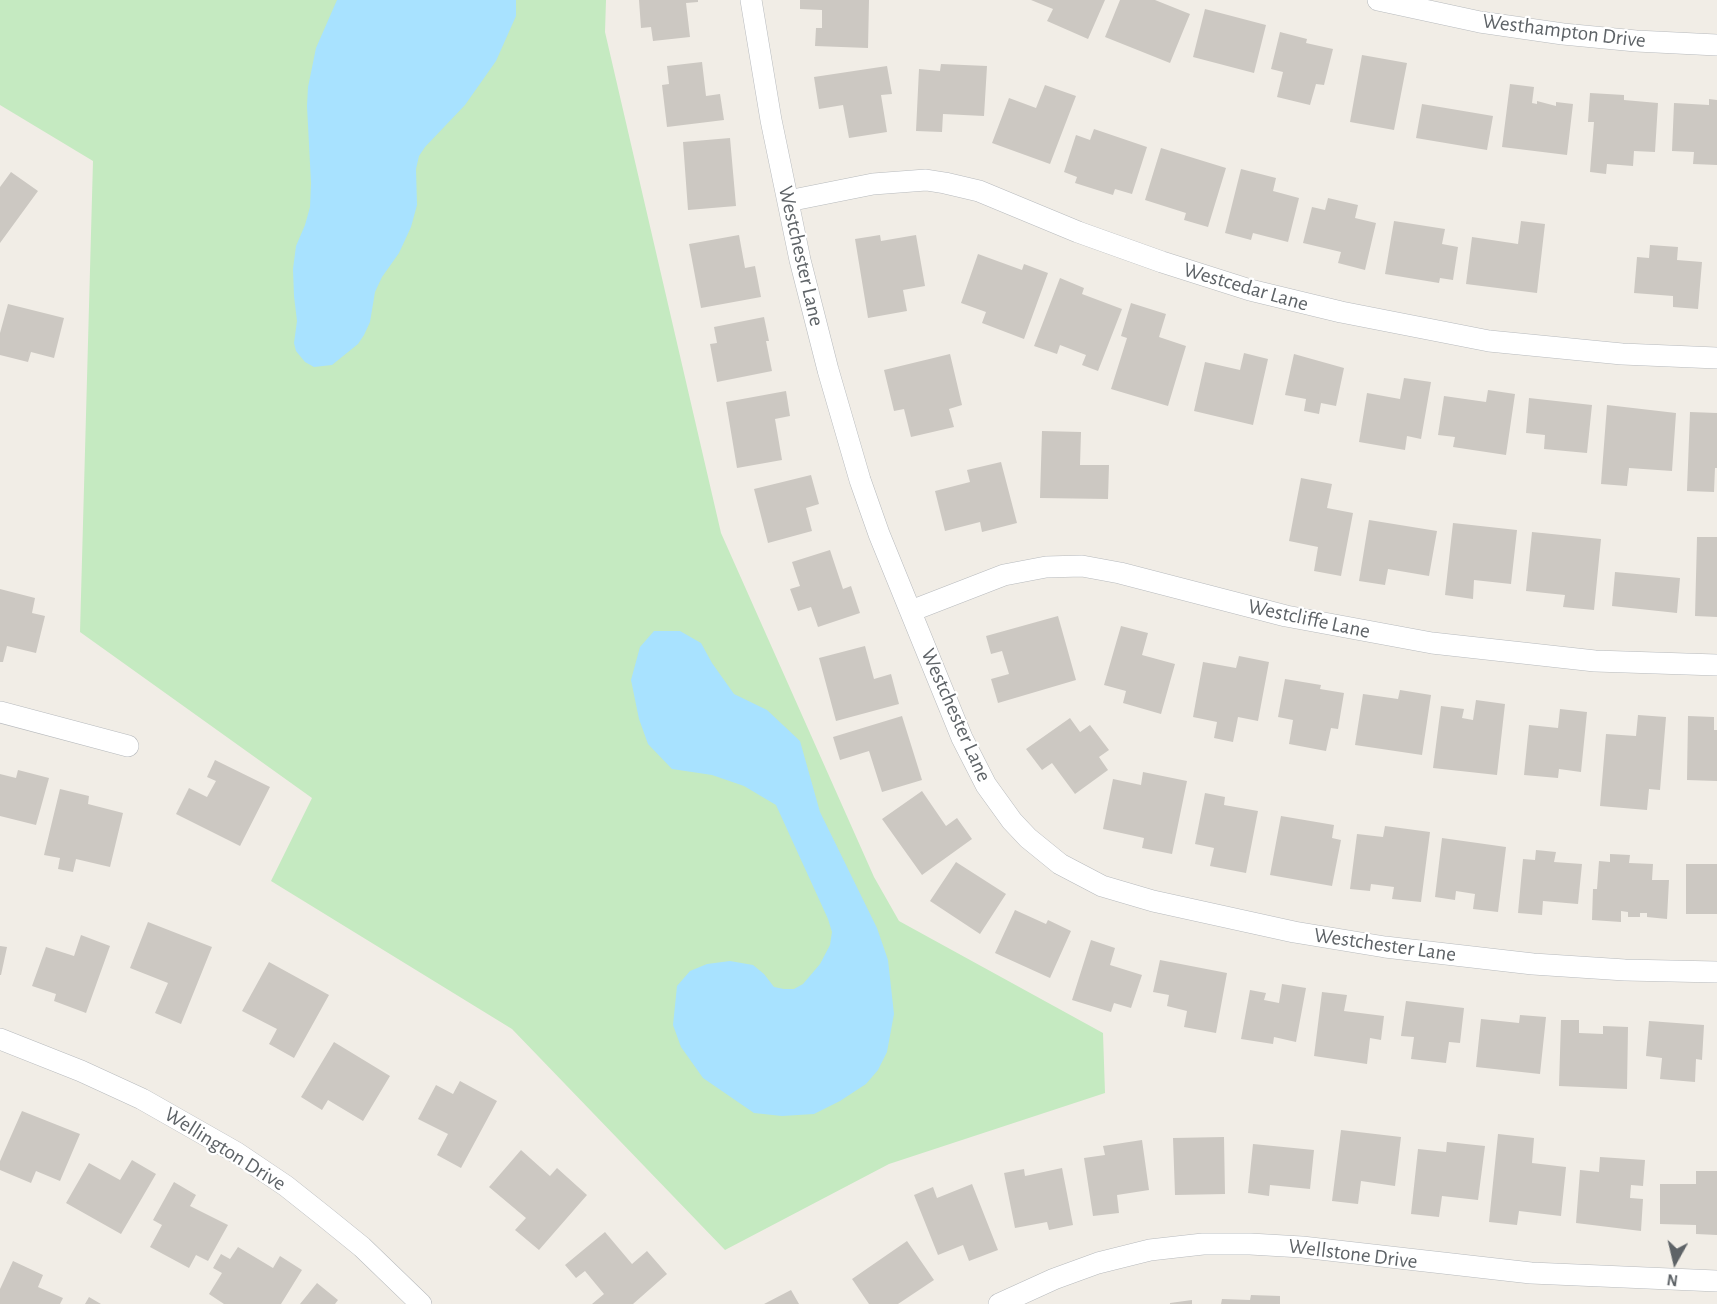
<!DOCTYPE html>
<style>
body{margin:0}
#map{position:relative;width:1717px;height:1304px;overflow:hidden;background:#f1ede6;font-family:"Alegreya Sans",sans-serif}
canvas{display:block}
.north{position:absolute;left:1645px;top:1232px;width:60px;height:60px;-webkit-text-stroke:4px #fff;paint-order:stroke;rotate:188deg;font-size:16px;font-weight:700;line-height:24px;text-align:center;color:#5e6367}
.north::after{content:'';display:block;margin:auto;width:21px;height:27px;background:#5e6367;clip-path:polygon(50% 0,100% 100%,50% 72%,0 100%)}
</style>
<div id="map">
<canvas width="1717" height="1304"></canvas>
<div class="north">N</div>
</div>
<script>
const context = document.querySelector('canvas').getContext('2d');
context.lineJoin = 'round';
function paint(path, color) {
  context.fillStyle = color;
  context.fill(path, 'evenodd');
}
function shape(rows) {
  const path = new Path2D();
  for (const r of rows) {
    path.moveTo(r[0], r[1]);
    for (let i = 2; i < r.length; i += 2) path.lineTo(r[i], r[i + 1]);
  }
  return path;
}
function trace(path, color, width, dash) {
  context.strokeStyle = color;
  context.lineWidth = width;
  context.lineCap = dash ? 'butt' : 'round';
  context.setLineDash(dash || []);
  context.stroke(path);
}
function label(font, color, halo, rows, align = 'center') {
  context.font = font + ' "Alegreya Sans",sans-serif';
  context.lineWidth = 4.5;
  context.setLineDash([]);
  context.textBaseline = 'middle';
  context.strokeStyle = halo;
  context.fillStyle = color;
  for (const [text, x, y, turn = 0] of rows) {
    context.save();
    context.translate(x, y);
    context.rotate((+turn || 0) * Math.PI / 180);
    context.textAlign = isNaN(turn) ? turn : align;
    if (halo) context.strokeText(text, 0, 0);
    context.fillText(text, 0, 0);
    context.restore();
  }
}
const green = shape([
 [0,0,606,0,605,32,721,533,874,877,899,921,1103,1033,1105,1093,889,1164,725,1250,512,1029,271,881,312,798,80,632,93,161,0,105]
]);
const water = shape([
 [337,0,516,0,516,16,496,61,465,105,425,147,419,156,416,169,417,205,411,227,399,253,382,277,375,292,370,322,364,335,358,344,332,365,314,367,305,362,296,351,294,343,297,321,294,296,293,269,296,246,305,225,310,207,311,183,307,106,308,87,316,48],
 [654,631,680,631,701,643,712,663,734,694,767,710,800,741,820,812,877,928,888,960,894,1014,887,1052,878,1070,866,1084,840,1101,814,1114,782,1116,754,1113,703,1078,681,1047,673,1025,677,986,690,971,707,964,730,961,753,965,764,974,774,987,784,989,794,989,803,984,820,964,830,945,832,932,828,919,776,805,744,786,712,775,672,769,648,744,639,719,631,680,640,647]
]);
const building = shape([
 [639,0,698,0,698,2,686,3,690,37,653,41,651,27,641,28],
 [800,0,869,0,868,48,815,46,816,28,822,28,822,10,800,9],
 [1031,0,1105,0,1088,39,1047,21,1053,9],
 [1120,0,1155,0,1190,14,1170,63,1105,37],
 [1205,9,1266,25,1254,73,1193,57],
 [1280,32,1307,39,1306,43,1333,49,1324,85,1316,84,1310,105,1277,97,1283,72,1271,69],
 [1362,55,1407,63,1394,130,1350,122],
 [702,62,706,96,720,94,724,120,667,127,662,85,669,84,667,66],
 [941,64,987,66,984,116,943,114,942,132,916,131,919,69,940,71],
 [887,66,892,94,881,95,887,132,849,138,843,105,819,109,814,77],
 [1510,84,1534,87,1532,103,1537,104,1537,101,1556,106,1556,102,1573,104,1567,155,1502,147],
 [1045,85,1076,96,1050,164,992,143,1009,98,1036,108],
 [1590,93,1624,95,1624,100,1658,103,1655,152,1634,151,1633,166,1607,164,1606,174,1590,172,1594,122,1588,122],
 [1709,99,1717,100,1717,165,1693,164,1694,152,1672,151,1674,103,1709,105],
 [1422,104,1493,116,1487,150,1416,138],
 [1094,129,1147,147,1132,194,1115,189,1113,195,1075,183,1077,177,1064,172,1076,135,1090,140],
 [730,138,736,206,688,210,683,142],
 [1161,148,1226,168,1208,227,1184,220,1186,213,1145,200],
 [1241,169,1276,178,1273,191,1299,198,1288,242,1253,233,1251,240,1225,233],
 [11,172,38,191,0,243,0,187],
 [1328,198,1358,205,1355,218,1376,223,1365,270,1338,263,1341,252,1303,243,1312,207,1325,210],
 [1394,221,1445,229,1442,244,1458,247,1453,280,1440,278,1439,283,1385,274],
 [1521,221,1545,224,1537,293,1466,284,1472,237,1518,244],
 [739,235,745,268,755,266,761,297,701,308,689,244],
 [880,235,881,241,916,235,925,286,903,290,907,311,868,318,855,239],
 [1650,245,1678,247,1677,260,1702,262,1698,309,1673,307,1673,296,1634,293,1637,257,1649,258],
 [978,254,1022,270,1024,264,1048,273,1024,339,982,323,986,312,961,303],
 [1060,278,1084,288,1082,294,1122,309,1098,371,1082,365,1086,355,1060,345,1057,354,1034,346],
 [1131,303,1166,314,1159,337,1186,346,1168,406,1111,389,1127,338,1121,336],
 [8,304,64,318,54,358,31,352,28,362,0,355,0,333],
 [764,317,769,341,766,341,772,371,717,382,710,344,717,343,714,327],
 [1244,353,1268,359,1253,425,1194,411,1205,362,1240,370],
 [950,354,962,405,949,409,954,427,911,437,904,409,894,411,884,370],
 [1294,354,1344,368,1336,406,1321,403,1319,414,1304,411,1306,399,1285,395],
 [1404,378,1431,382,1421,439,1407,436,1405,450,1359,442,1367,393,1400,399],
 [1488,390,1515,394,1506,455,1453,447,1455,437,1438,435,1444,396,1486,402],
 [786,391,790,416,775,419,782,460,737,468,726,402],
 [1529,398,1592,405,1587,453,1544,449,1545,435,1526,433],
 [1607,405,1676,413,1672,471,1629,468,1627,486,1601,484],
 [1690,412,1717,413,1717,468,1715,468,1714,492,1687,491],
 [1042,431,1081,432,1080,465,1109,465,1108,499,1040,498],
 [1001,462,1017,523,982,532,980,522,945,531,935,491,970,482,967,470],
 [811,475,819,504,806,508,812,531,768,543,754,489],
 [1301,478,1332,484,1327,508,1353,513,1341,576,1314,571,1318,547,1289,541],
 [1369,520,1437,531,1429,576,1388,569,1385,585,1359,581],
 [1453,523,1517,530,1511,584,1474,580,1473,599,1445,595],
 [1532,532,1601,539,1594,610,1563,607,1565,595,1526,591],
 [1697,537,1717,537,1717,617,1695,616],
 [830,550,843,589,851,586,860,613,818,627,811,607,798,611,790,589,800,586,792,562],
 [1615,572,1680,578,1677,613,1612,606],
 [0,589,35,598,32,613,45,616,36,653,7,646,3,662,0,662],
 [1058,616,1076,680,998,703,991,679,1009,674,1002,651,991,654,986,636],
 [1121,626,1148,633,1142,655,1175,664,1161,714,1123,703,1126,691,1104,685],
 [865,646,874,679,891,674,899,704,836,721,819,658],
 [1239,656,1269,662,1258,721,1238,717,1233,742,1214,738,1217,722,1193,717,1203,662,1236,668],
 [1285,679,1321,685,1320,689,1344,693,1338,729,1331,728,1326,751,1289,744,1293,720,1278,717],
 [1400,690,1431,695,1422,755,1355,745,1363,694,1398,699],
 [1476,700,1505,704,1497,775,1433,768,1441,706,1464,709,1462,718,1473,720],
 [1560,709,1587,712,1581,772,1559,769,1558,778,1524,775,1529,725,1558,728],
 [1638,715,1666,717,1660,790,1649,789,1647,810,1600,806,1606,734,1636,736],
 [902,716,922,780,882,792,869,751,840,760,833,737],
 [1688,716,1714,717,1714,730,1717,730,1717,781,1687,780],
 [1070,718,1080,732,1090,725,1109,750,1099,757,1108,770,1075,794,1052,763,1042,770,1026,749],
 [215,760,270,787,240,846,176,814,189,788,207,797,216,781,207,777],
 [18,770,49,778,36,825,0,816,0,774,16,778],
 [1143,772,1187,781,1172,854,1142,848,1144,838,1103,829,1113,779,1141,785],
 [60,789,89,796,88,804,123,813,110,867,76,859,73,872,58,869,60,858,44,855],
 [922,791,946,826,957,818,972,839,922,875,882,819],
 [1205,793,1225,797,1224,805,1258,811,1246,873,1210,866,1214,848,1195,844],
 [1281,816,1334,825,1332,838,1341,840,1332,886,1270,875],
 [1385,826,1430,832,1421,902,1392,899,1394,887,1371,884,1370,891,1350,889,1357,834,1383,837],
 [1442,838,1506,847,1498,912,1473,909,1475,894,1456,891,1455,900,1435,897],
 [1536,850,1556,852,1554,862,1582,864,1578,904,1543,901,1542,915,1518,913,1523,859,1535,860],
 [1610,854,1630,855,1629,863,1653,864,1652,880,1669,880,1667,919,1647,917,1647,913,1640,913,1640,917,1628,917,1628,912,1621,911,1621,922,1592,920,1593,889,1597,889,1599,861,1610,862],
 [956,862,1006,894,980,934,930,901],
 [1686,864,1717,864,1717,914,1686,914],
 [1015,910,1046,924,1048,920,1071,931,1050,978,995,953],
 [148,922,212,947,181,1024,155,1013,168,983,130,968],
 [81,935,110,946,86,1013,54,1001,56,994,32,986,46,947,74,956],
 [1091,940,1115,948,1110,965,1142,975,1131,1008,1114,1003,1111,1012,1072,1000],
 [0,946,7,947,1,975,0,975],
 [1160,960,1227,973,1216,1033,1184,1027,1187,1011,1167,1006,1169,995,1153,992],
 [269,962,329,995,294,1058,269,1044,277,1029,242,1011],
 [1282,984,1306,988,1296,1042,1274,1037,1273,1044,1241,1039,1250,990,1266,993,1264,1000,1279,1003],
 [1322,992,1347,995,1344,1011,1384,1016,1381,1040,1370,1038,1367,1064,1314,1056],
 [1406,1001,1464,1008,1460,1043,1449,1042,1446,1063,1411,1059,1414,1037,1401,1036],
 [1520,1015,1546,1017,1540,1074,1476,1067,1481,1019,1519,1023],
 [1561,1020,1579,1020,1579,1033,1603,1034,1603,1026,1628,1027,1627,1089,1559,1086],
 [1649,1021,1704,1025,1702,1060,1696,1059,1695,1082,1660,1079,1662,1058,1646,1056],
 [334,1042,390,1076,363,1121,328,1100,322,1110,301,1097],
 [460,1081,497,1101,461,1168,437,1155,448,1134,418,1119,436,1085,453,1094],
 [22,1111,80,1134,60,1181,36,1171,31,1183,0,1170,0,1161],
 [1341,1130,1401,1137,1395,1186,1361,1181,1358,1204,1332,1201],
 [1498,1134,1534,1138,1532,1163,1566,1167,1561,1216,1519,1211,1517,1225,1489,1222],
 [1224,1137,1225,1194,1175,1195,1173,1138],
 [1142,1140,1149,1190,1117,1195,1119,1213,1093,1216,1084,1158,1105,1155,1103,1146],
 [1447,1142,1485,1146,1478,1200,1442,1196,1439,1217,1411,1214,1418,1149,1446,1152],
 [1253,1144,1314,1150,1310,1189,1270,1185,1269,1196,1248,1193],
 [521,1150,550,1176,557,1168,587,1195,539,1250,515,1230,526,1218,489,1187],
 [1600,1157,1645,1160,1643,1186,1631,1185,1630,1198,1643,1199,1641,1231,1576,1223,1580,1170,1599,1172],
 [132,1160,156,1174,121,1234,66,1203,89,1163,120,1180],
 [1062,1168,1073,1225,1049,1230,1047,1222,1015,1228,1004,1173,1024,1169,1025,1176],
 [1696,1171,1717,1171,1717,1235,1696,1234,1696,1225,1660,1224,1660,1184,1696,1184],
 [174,1182,196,1195,190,1206,228,1225,208,1261,196,1255,189,1268,150,1247,162,1225,153,1220],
 [972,1184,998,1250,969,1261,963,1245,938,1255,914,1195,933,1187,937,1198],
 [605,1232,632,1264,647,1251,667,1274,633,1304,592,1304,604,1294,585,1271,576,1278,565,1265],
 [907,1241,934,1280,898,1304,869,1304,852,1279],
 [238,1247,273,1268,280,1256,302,1270,281,1304,224,1304,209,1294,222,1273,213,1268,221,1254,230,1259],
 [13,1261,43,1275,38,1287,63,1298,60,1304,0,1304,0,1289],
 [317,1283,338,1300,335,1304,300,1304],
 [791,1290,799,1304,764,1304],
 [1251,1295,1280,1296,1280,1304,1221,1304,1222,1299,1250,1300],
 [89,1297,101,1304,85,1304],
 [1192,1300,1192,1304,1170,1304,1170,1303]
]);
const street = shape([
 [751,0,771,120,800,260,828,370,860,480,879,534,962,738,986,785,1012,821,1028,838,1060,864,1102,886,1153,901,1294,932,1385,947,1533,964,1625,970,1717,972],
 [1378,0,1480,22,1563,34,1636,41,1717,45],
 [788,201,873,184,926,180,945,183,979,191,1078,232,1162,262,1250,290,1341,312,1489,341,1622,354,1717,358],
 [911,611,1004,575,1046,567,1082,566,1120,573,1286,616,1432,643,1595,661,1717,665],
 [0,712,128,746],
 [0,1039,81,1071,142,1099,237,1153,286,1186,325,1217,362,1247,421,1304],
 [999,1304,1054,1279,1098,1263,1150,1250,1203,1244,1250,1244,1302,1247,1531,1273,1717,1281]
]);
const streetNames = [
 ["Westhampton Drive",1564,31,7],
 ["Westchester Lane",801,256,77],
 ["Westcedar Lane",1246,287,16],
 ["Westcliffe Lane",1309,619,12],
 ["Westchester Lane",956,715,66],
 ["Westchester Lane",1385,945,8],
 ["Wellington Drive",225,1149,32],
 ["Wellstone Drive",1353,1254,7]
];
paint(green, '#c5eac1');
paint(water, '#a8e2ff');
paint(building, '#ccc8c2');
trace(street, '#b7babd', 22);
trace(street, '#fff', 21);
label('21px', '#5e6367', '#fff', streetNames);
</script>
